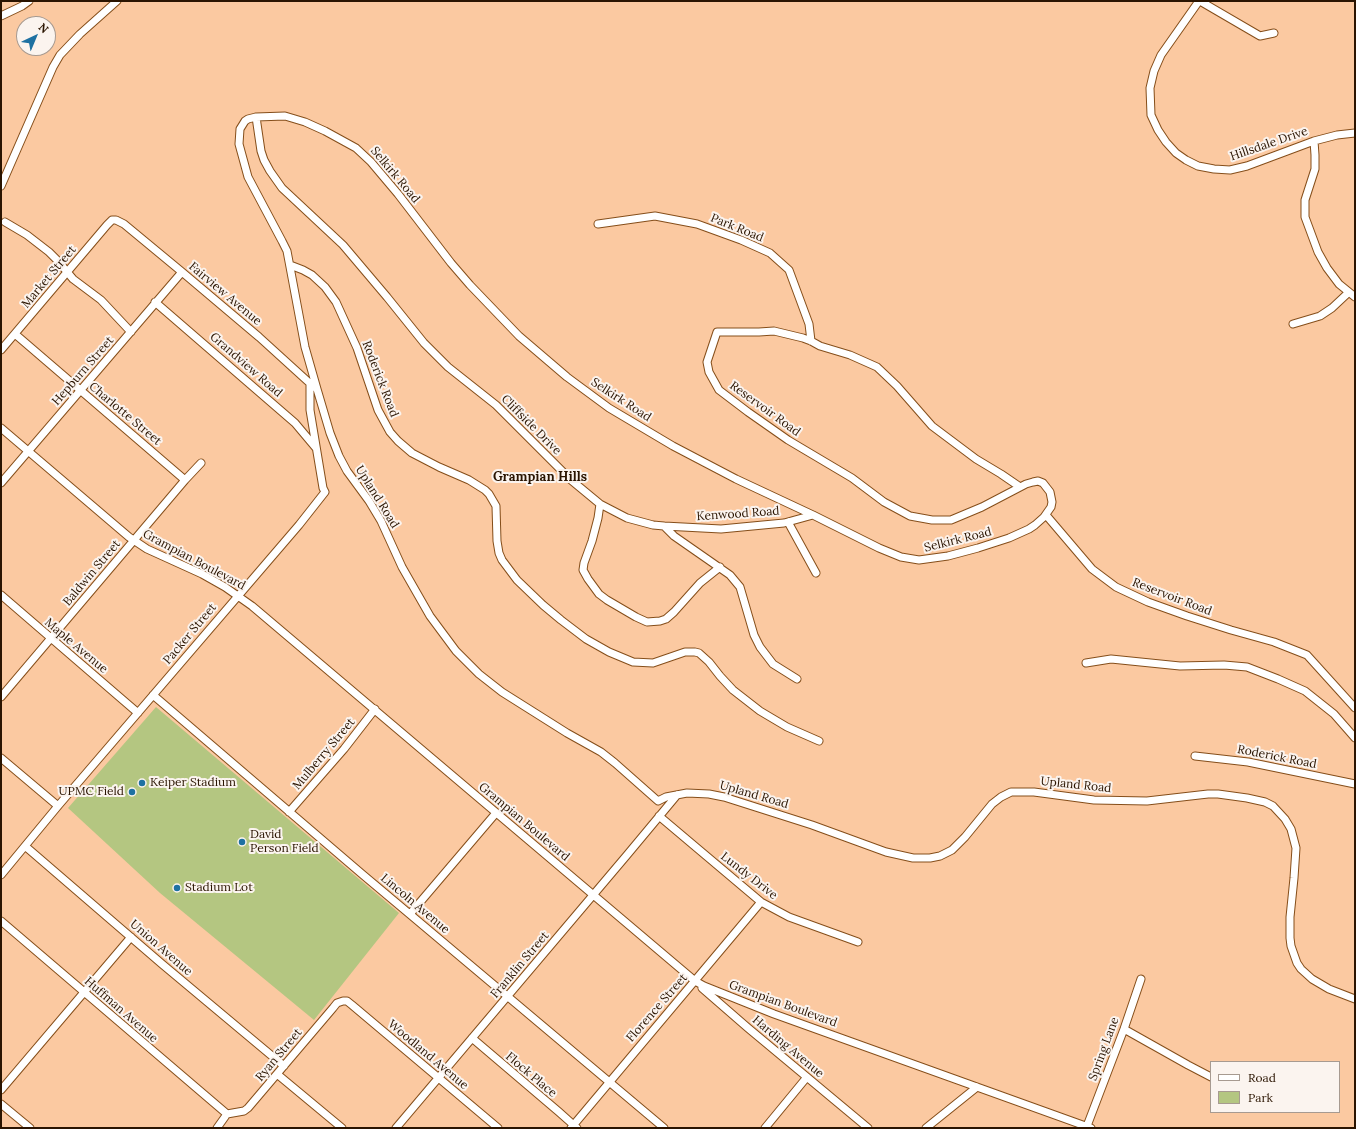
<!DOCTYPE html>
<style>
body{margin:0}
#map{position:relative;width:1356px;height:1129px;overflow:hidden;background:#fbc9a1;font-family:Lora,serif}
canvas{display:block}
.frame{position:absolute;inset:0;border:2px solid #2a1401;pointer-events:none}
.legend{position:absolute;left:1210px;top:1061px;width:130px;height:52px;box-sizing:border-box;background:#fbf4ef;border:1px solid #a79a90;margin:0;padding:5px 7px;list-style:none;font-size:12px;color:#2a1401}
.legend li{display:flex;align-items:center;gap:8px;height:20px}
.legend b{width:20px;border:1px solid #a79a90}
.north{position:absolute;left:16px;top:16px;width:40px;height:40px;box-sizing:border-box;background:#fbf4ef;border:1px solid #a79a90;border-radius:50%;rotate:44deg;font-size:11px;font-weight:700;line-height:16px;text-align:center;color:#2a1401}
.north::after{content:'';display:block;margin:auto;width:14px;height:18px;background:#1e71a2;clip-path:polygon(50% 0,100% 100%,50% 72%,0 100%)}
</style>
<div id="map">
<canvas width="1356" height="1129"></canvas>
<div class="frame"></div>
<ul class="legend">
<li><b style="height:5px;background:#fff"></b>Road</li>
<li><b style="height:11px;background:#b4c681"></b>Park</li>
</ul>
<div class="north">N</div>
</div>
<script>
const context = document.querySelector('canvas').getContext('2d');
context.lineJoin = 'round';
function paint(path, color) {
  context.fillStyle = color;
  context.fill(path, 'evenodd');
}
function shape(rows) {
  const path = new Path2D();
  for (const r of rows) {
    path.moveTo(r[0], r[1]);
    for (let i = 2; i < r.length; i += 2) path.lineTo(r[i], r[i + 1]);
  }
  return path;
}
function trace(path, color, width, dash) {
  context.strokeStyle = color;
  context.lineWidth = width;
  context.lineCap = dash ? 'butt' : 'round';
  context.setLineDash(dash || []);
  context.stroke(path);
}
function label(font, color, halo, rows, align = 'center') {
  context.font = font + ' Lora,serif';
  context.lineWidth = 4;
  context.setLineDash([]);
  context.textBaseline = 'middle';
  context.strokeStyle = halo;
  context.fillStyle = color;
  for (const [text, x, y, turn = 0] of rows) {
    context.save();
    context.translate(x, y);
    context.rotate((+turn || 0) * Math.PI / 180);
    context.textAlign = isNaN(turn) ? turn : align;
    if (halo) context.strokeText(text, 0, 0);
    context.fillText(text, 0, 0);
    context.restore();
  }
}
const green = shape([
 [156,707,399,913,314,1020,160,893,68,808]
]);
const minor = shape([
 [1199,1,1161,55,1154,71,1150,88,1151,115,1158,130,1166,142,1176,153,1186,160,1198,166,1214,169,1230,170,1247,166,1314,141,1337,135,1355,133],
 [1200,1,1260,36,1274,33],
 [1,16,22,6,29,1],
 [256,117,261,151,264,160,270,171,282,188,343,245,387,297,424,343,448,367,496,405,571,480,600,504,598,518,592,541,584,563,583,570,588,579,599,594,607,600,636,617,647,622,660,621,666,619,674,612,700,583,720,567],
 [1314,141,1315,155,1315,169,1305,200,1305,217,1318,252,1327,268,1339,284,1355,297],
 [1,186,53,67,60,55,80,34,117,1],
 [5,222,27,235,49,252,58,261,73,279,101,300,131,332],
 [598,224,655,216,697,224,741,240,770,253,789,270,809,324,811,341],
 [290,265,303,270,312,275,325,287,336,302,357,348,378,410,390,432,398,441,412,453,439,467,469,480,485,490,489,494,496,506,497,541,499,553,502,560,517,580,543,605,561,620,586,639,609,652,633,662,653,663,685,652,695,652,699,653,709,662,720,676,733,690,760,711,787,727,819,741],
 [155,302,295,423,316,448],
 [1293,324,1320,316,1332,308,1348,293],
 [15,334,185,480],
 [1,350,107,225,112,220,116,220,124,224,182,272,259,337,314,387],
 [1,428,129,537,147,549,202,574,225,587,252,606,695,981,704,986,774,1014,1091,1128],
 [1,483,182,272],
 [1020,487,1001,474,976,459,932,426,897,386,877,367,850,355,820,346,811,341,803,338,774,331,759,332,717,332,707,362,709,372,719,390,748,412,788,440,852,478,884,502,910,516,932,520,951,520,982,507,1026,484,1033,482,1038,481,1043,483,1050,492,1052,502,1051,507,1044,517,1035,525,1029,529,1009,538,978,548,948,556,919,560,901,557,879,548,813,515,736,479,673,446,609,408,567,377,519,336,470,285,451,263,398,194,371,162,356,148,325,131,305,122,285,116,256,117,248,119,245,121,240,129,239,144,248,177,282,241,287,251,305,347,317,389,330,433,339,456,347,471,369,501,381,521,402,567,430,616,456,651,479,674,502,692,567,733,601,752,615,763,658,801,666,797,687,793,709,794,724,797,812,825,886,852,913,858,930,858,940,856,952,850,965,837,992,804,1001,797,1011,792,1034,792,1094,800,1147,801,1208,794,1218,794,1247,798,1265,802,1273,806,1285,819,1291,829,1296,848,1294,878,1290,917,1290,938,1291,946,1297,963,1301,969,1312,979,1329,989,1355,999],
 [600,504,627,518,653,525,664,526,674,536,730,575,740,587,754,635,760,647,773,664,797,679],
 [1046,515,1092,569,1116,587,1148,602,1187,616,1231,630,1274,642,1307,655,1355,708],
 [788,522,816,573],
 [664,526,721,529,784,523,813,515],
 [1,595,138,713],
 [1086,663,1111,659,1180,666,1224,665,1247,667,1278,679,1305,691,1334,714,1355,738],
 [153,695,362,874,664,1128],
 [1,697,185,480,201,463],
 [1195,756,1248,762,1355,784],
 [1,758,58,806],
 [289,812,344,749,375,709],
 [659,816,761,902,789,917,858,942],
 [25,846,162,964,284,1066],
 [1,875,58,806,299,525,325,492,323,488,310,410,310,383],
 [410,914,496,813],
 [1,921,227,1114],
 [702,988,748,1028,868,1128],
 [1124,1029,1188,1065,1211,1077],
 [472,1038,559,1112,577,1128],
 [277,1074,342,1128],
 [1,1090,131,937],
 [1,1104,30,1128],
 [227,1114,244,1111,248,1108,333,1008,337,1003,343,1001,347,1001,352,1005,498,1128],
 [1087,1126,1124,1029,1141,979],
 [217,1128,227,1114],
 [396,1128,627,855,677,795],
 [571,1128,761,902],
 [765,1128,807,1077],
 [926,1128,977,1087]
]);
const markers = [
 [142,783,4,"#1e71a2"],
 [132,792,4,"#1e71a2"],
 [242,842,4,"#1e71a2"],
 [177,888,4,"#1e71a2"]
];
const streetNames = [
 ["Hillsdale Drive",1269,144,-19],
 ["Selkirk Road",395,175,50],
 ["Park Road",737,228,22],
 ["Market Street",49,277,-50],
 ["Fairview Avenue",225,294,40],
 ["Grandview Road",246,365,41],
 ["Hepburn Street",83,371,-49],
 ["Roderick Road",380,379,69],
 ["Selkirk Road",621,400,33],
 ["Reservoir Road",765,409,36],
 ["Charlotte Street",125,414,40],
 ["Cliffside Drive",531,425,45],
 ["Upland Road",377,497,58],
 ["Kenwood Road",738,514,-4],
 ["Selkirk Road",958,540,-14],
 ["Grampian Boulevard",194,560,28],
 ["Baldwin Street",92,573,-50],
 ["Reservoir Road",1172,597,21],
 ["Packer Street",190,634,-50],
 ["Maple Avenue",76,646,40],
 ["Mulberry Street",324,754,-50],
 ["Roderick Road",1277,757,11],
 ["Upland Road",1076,785,6],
 ["Upland Road",754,795,16],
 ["Grampian Boulevard",524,822,40],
 ["Lundy Drive",749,876,38],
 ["Lincoln Avenue",415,904,40],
 ["Union Avenue",161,948,41],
 ["Franklin Street",520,965,-50],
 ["Grampian Boulevard",783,1004,20],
 ["Florence Street",657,1008,-49],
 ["Huffman Avenue",121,1010,41],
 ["Harding Avenue",788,1047,40],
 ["Spring Lane",1104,1049,-70],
 ["Ryan Street",279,1055,-50],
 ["Woodland Avenue",428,1055,40],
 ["Flock Place",531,1075,40]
];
const poiNames = [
 ["Keiper Stadium",150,783],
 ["UPMC Field",124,792,"right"],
 ["David",250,835],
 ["Person Field",250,849],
 ["Stadium Lot",185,888]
];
const neighbourhoodNames = [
 ["Grampian Hills",540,477]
];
paint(green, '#b4c681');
trace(minor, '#854e1a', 9);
trace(minor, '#fff', 7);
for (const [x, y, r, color] of markers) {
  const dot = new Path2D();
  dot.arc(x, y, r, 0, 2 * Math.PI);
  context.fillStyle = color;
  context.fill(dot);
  trace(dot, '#fbf4ef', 1.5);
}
label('12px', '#2a1401', '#fbf4ef', streetNames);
label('12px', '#2a1401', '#fbf4ef', poiNames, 'left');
label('bold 13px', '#2a1401', '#fbf4ef', neighbourhoodNames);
</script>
